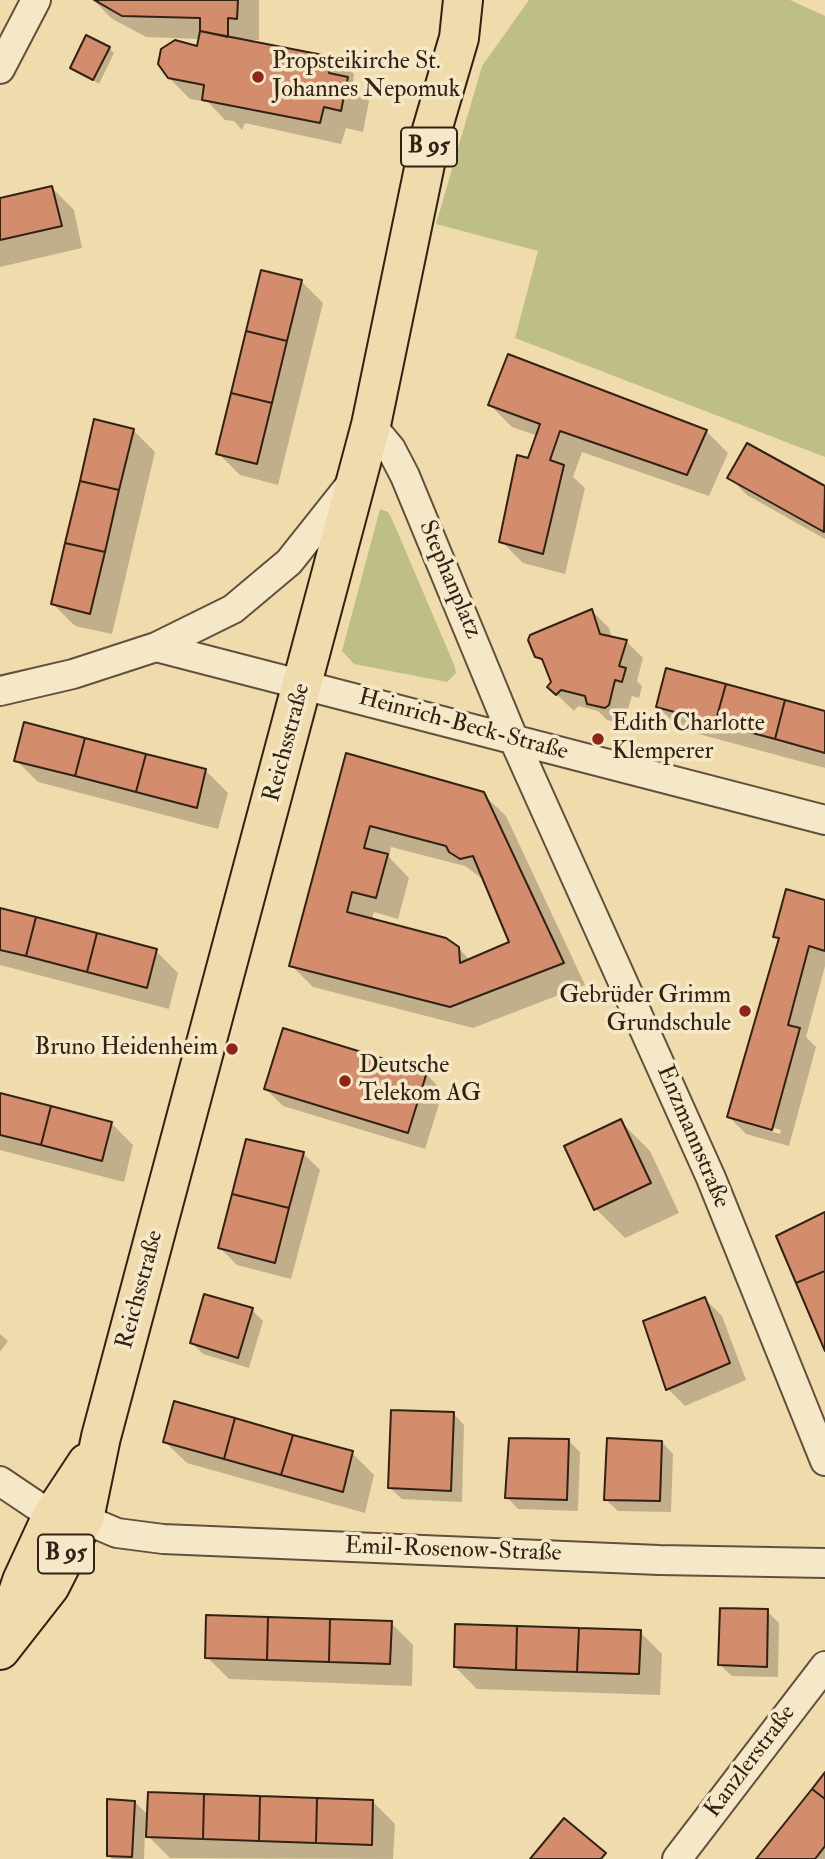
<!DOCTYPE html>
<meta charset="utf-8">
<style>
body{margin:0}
canvas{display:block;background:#f0dbac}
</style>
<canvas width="825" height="1859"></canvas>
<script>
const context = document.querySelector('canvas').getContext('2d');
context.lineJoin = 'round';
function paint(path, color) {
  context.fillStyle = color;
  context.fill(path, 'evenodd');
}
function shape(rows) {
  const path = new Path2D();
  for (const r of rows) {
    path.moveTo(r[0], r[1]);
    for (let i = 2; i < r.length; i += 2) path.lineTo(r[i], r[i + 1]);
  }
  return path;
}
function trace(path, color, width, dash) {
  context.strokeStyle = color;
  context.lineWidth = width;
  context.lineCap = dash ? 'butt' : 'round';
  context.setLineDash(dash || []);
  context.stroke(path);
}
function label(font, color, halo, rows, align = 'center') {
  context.font = font + ' "IM FELL Double Pica",serif';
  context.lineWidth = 7;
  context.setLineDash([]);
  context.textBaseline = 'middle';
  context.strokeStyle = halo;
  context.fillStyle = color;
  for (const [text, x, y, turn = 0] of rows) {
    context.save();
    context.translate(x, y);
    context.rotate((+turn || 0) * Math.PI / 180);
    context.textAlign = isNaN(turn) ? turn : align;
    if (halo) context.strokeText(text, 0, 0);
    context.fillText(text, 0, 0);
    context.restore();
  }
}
const green = shape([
 [529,0,790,0,825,16,825,457,515,338,538,251,436,224,482,66],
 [380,509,388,512,392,519,455,667,456,673,447,682,354,664,342,651]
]);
const shadow = shape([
 [94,0,259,0,259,40,249,40,249,43,330,60,334,53,354,74,353,84,369,101,363,132,346,128,341,144,245,123,242,130,234,121,225,120,208,102,190,99,167,76,198,48,199,39,146,37,111,18],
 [109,48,114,53,99,84,72,67],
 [52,188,74,210,82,248,0,267,0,200],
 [301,281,323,303,278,485,240,475,218,453],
 [490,405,706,431,728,453,709,496,582,452,573,477,585,488,565,574,523,563,501,541,538,436,512,427],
 [133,430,155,452,112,634,75,626,53,604],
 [747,445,825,488,825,539,747,495,730,478],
 [592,611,609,628,612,638,626,641,643,658,637,681,642,686,639,698,632,696,623,724,607,720,598,711,578,706,574,711,549,687,553,682,547,666,537,656],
 [658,707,825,713,825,768,680,729],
 [26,724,206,771,228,793,218,829,38,782,16,760],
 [347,755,483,794,506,816,585,985,473,1028,313,987,291,965],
 [391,847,465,866,484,880,511,943,470,960,458,948,372,920,374,912,398,919,409,878,389,857],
 [825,903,825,966,806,1037,816,1047,789,1146,746,1134,729,1117,780,941,775,936],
 [747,1121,781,1130,780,1134,747,1124],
 [0,910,156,951,178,973,169,1009,0,965],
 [426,1074,443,1091,425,1149,283,1106,266,1089],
 [0,1095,111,1123,133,1145,124,1182,0,1150],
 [620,1121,650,1151,679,1213,625,1238,596,1209],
 [303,1153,320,1170,291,1279,237,1265,220,1248],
 [705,1299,722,1316,746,1380,685,1406,668,1389],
 [252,1310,263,1321,249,1368,203,1354,192,1343],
 [0,1334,8,1341,0,1352],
 [453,1413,464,1425,462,1502,402,1499,390,1488],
 [569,1441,580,1452,578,1511,518,1509,507,1497],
 [165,1442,352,1453,374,1475,365,1513,187,1463],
 [662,1442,673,1454,671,1512,618,1511,606,1500],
 [767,1611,779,1623,778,1677,732,1676,720,1665],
 [391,1623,413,1645,412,1686,229,1679,207,1657],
 [640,1632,662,1654,660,1695,477,1689,455,1667],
 [825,1775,825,1859,758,1859],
 [135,1802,149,1816,373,1802,395,1824,393,1859,170,1858,145,1833,144,1859,112,1859,109,1856]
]);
const building = shape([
 [94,0,238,0,237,19,228,18,228,37,200,31,200,18,122,16,94,0],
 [200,31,333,57,329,73,348,77,341,111,324,107,320,123,202,100,204,85,168,78,158,64,161,49,175,40,197,46,200,31],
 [86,35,110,47,93,80,70,68,86,35],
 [52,186,62,226,0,240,0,198,52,186],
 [261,270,302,280,287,341,246,331,261,270],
 [246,331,287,341,272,403,231,393,246,331],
 [508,354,707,430,687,475,560,431,550,460,564,465,543,554,499,542,517,455,528,458,540,424,488,405,508,354],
 [231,393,272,403,257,464,216,454,231,393],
 [94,419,134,429,119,490,80,481,94,419],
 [747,443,825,486,824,532,727,478,747,443],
 [80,481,119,490,105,552,65,543,80,481],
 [65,543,105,552,90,614,51,604,65,543],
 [592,609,600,634,627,640,619,666,626,668,622,682,615,680,609,705,605,708,587,704,585,696,561,690,556,695,547,687,551,682,542,659,535,657,528,640,530,635,592,609],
 [666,668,726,684,715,723,656,707,666,668],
 [726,684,785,700,775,739,715,723,726,684],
 [785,700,825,711,825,753,775,739,785,700],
 [24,722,85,738,75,776,14,761,24,722],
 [85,738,146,754,136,792,75,776,85,738],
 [346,753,484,792,564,963,450,1007,289,966,346,753],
 [370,826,446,846,449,852,460,859,473,856,509,942,460,963,459,947,446,938,347,912,352,892,376,898,388,854,364,848,370,826],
 [146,754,206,769,197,808,136,792,146,754],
 [786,889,825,900,825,951,809,946,788,1025,800,1028,772,1130,727,1117,779,938,773,937,786,889],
 [0,908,36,917,26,956,0,950,0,908],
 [36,917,97,933,87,972,26,956,36,917],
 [97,933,157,949,147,988,87,972,97,933],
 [283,1028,427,1072,408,1133,264,1089,283,1028],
 [0,1093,51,1106,41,1145,0,1135,0,1093],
 [51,1106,112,1122,102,1161,41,1145,51,1106],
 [621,1119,651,1183,594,1210,564,1146,621,1119],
 [246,1139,304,1152,289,1208,232,1194,246,1139],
 [232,1194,289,1208,275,1263,218,1248,232,1194],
 [825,1212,825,1271,796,1283,776,1236,825,1212],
 [825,1271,825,1351,796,1283,825,1271],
 [204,1294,253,1308,238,1358,190,1343,204,1294],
 [705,1297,730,1363,666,1390,643,1321,705,1297],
 [174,1401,235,1418,224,1459,163,1442,174,1401],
 [391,1410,454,1412,451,1491,388,1488,391,1410],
 [235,1418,293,1435,281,1475,224,1459,235,1418],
 [293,1435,353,1451,343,1492,281,1475,293,1435],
 [509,1438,569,1439,567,1500,505,1498,509,1438],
 [607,1438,662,1441,660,1501,604,1500,607,1438],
 [720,1608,768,1609,767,1667,718,1665,720,1608],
 [206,1615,268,1617,267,1660,205,1658,206,1615],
 [268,1617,330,1619,329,1662,267,1660,268,1617],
 [330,1619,392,1621,390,1664,329,1662,330,1619],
 [455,1624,517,1626,516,1670,454,1667,455,1624],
 [517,1626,579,1628,577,1672,516,1670,517,1626],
 [579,1628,641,1630,639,1674,577,1672,579,1628],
 [825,1772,825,1799,812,1789,825,1772],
 [812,1789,825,1799,825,1846,815,1859,756,1859,812,1789],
 [148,1792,204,1794,203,1839,146,1837,148,1792],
 [204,1794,260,1796,259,1841,203,1839,204,1794],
 [260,1796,317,1798,316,1843,259,1841,260,1796],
 [317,1798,373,1800,372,1845,316,1843,317,1798],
 [107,1799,135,1801,132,1857,107,1856,107,1799],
 [564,1818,606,1853,601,1859,530,1859,564,1818]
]);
const street = shape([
 [0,69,36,0],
 [371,425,391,449,405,476,514,740,711,1178,825,1461],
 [156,647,825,820],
 [0,691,73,674,156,647,233,609,289,562,351,484],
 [0,1481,52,1516],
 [84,1519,117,1533,163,1539,659,1560,825,1563],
 [677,1859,825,1666]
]);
const primary = shape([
 [7,1625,22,1581,52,1516,87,1463],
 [0,1650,50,1586,84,1519,101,1437,371,425,432,130,459,38,463,0]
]);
const markers = [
 [258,77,7,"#8f2418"],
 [598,739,7,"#8f2418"],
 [745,1011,7,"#8f2418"],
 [232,1049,7,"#8f2418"],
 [345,1081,7,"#8f2418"]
];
const shields = [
 [429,147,56],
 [66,1554,56]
];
const shieldNames = [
 ["B 95",429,147],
 ["B 95",66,1554]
];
const poiNames = [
 ["Propsteikirche St.",272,63],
 ["Johannes Nepomuk",272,91],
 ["Edith Charlotte",612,725],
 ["Klemperer",612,753],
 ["Gebrüder Grimm",731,997,"right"],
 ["Grundschule",731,1025,"right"],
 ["Bruno Heidenheim",218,1049,"right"],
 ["Deutsche",359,1067],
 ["Telekom AG",359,1095]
];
const streetNames = [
 ["Stephanplatz",449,580,67],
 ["Heinrich-Beck-Straße",463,726,15],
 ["Reichsstraße",288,743,-75],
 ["Enzmannstraße",692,1137,67],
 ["Reichsstraße",141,1290,-75],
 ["Emil-Rosenow-Straße",453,1551,2],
 ["Kanzlerstraße",751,1762,-53]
];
paint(green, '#bdbf87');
paint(shadow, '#0003');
paint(building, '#d38c6c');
trace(building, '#312215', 2);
trace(street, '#61503b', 32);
trace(primary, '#312215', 42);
trace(street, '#f5e8c9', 28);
trace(primary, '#f0dbac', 38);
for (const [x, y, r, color] of markers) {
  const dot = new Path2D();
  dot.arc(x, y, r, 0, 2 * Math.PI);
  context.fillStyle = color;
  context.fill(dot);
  trace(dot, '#f5e8c9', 2.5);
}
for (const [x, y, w] of shields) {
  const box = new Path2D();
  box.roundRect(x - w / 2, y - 19.5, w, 39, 5);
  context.fillStyle = '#f5e8c9';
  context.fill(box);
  trace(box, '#312215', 2);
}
label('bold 23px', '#312215', null, shieldNames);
label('24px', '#312215', '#f5e8c9', poiNames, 'left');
label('24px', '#312215', '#f5e8c9', streetNames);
</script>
